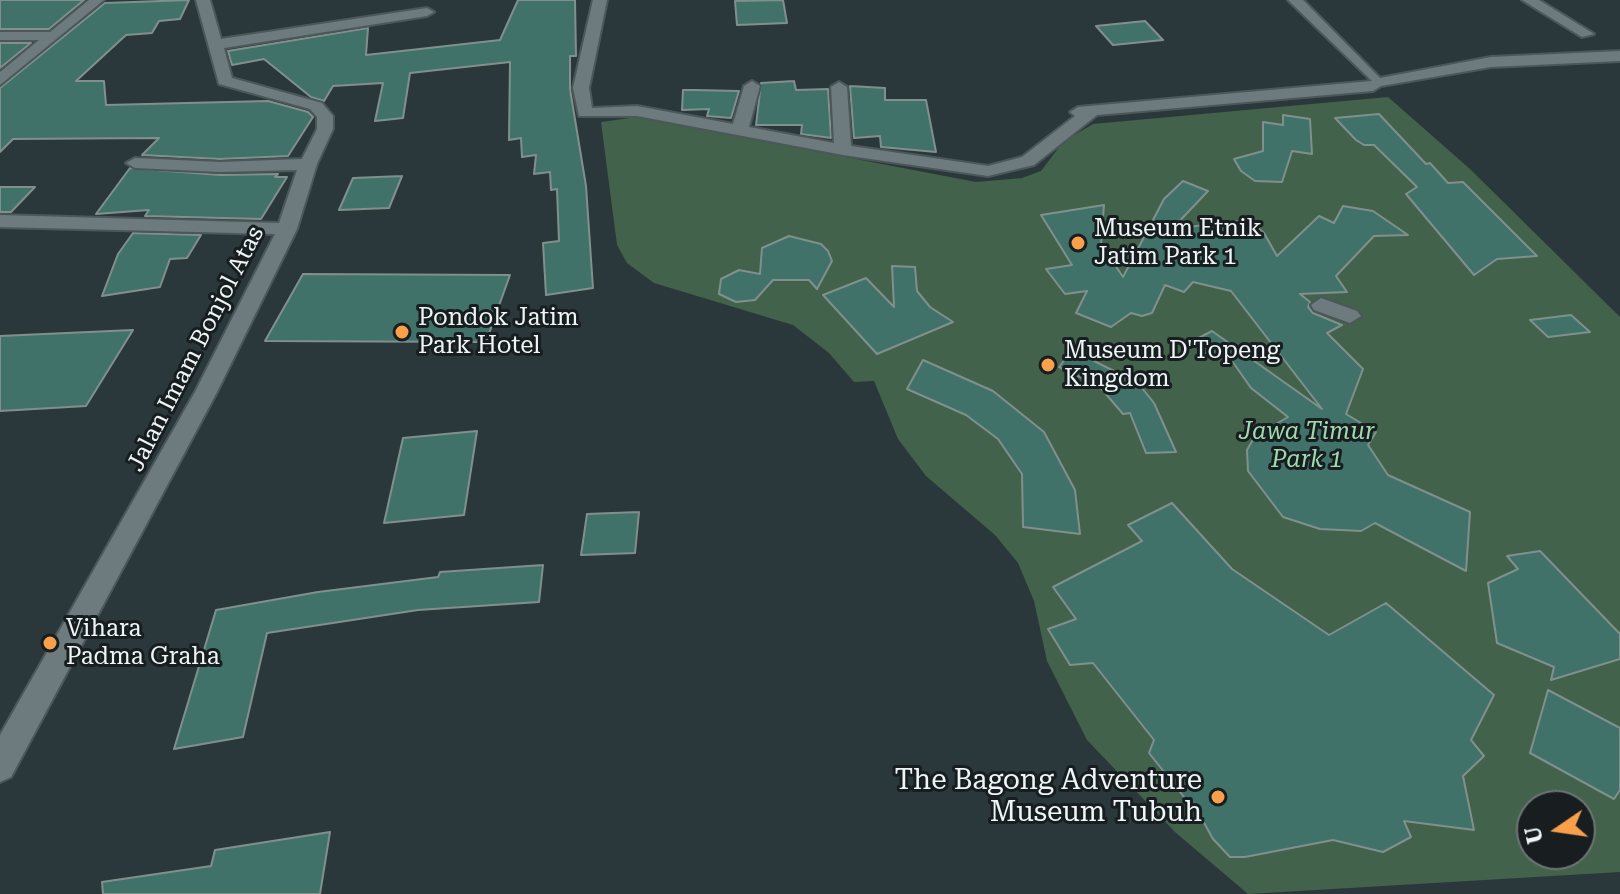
<!DOCTYPE html>
<style>
body{margin:0}
#map{position:relative;width:1620px;height:894px;overflow:hidden;background:#2b383b;font-family:"Roboto Serif",serif}
canvas{display:block}
.north{position:absolute;left:1516px;top:790px;width:80px;height:80px;box-sizing:border-box;background:#181e1f;border:2px solid #6e7475;border-radius:50%;rotate:257deg;font-size:22px;font-weight:700;line-height:32px;text-align:center;color:#eef5f7}
.north::after{content:'';display:block;margin:auto;width:28px;height:36px;background:#f9a04c;clip-path:polygon(50% 0,100% 100%,50% 72%,0 100%)}
</style>
<div id="map">
<canvas width="1620" height="894"></canvas>
<div class="north">U</div>
</div>
<script>
const context = document.querySelector('canvas').getContext('2d');
context.lineJoin = 'round';
function paint(path, color) {
  context.fillStyle = color;
  context.fill(path, 'evenodd');
}
function shape(rows) {
  const path = new Path2D();
  for (const r of rows) {
    path.moveTo(r[0], r[1]);
    for (let i = 2; i < r.length; i += 2) path.lineTo(r[i], r[i + 1]);
  }
  return path;
}
function trace(path, color, width, dash) {
  context.strokeStyle = color;
  context.lineWidth = width;
  context.lineCap = dash ? 'butt' : 'round';
  context.setLineDash(dash || []);
  context.stroke(path);
}
function label(font, color, halo, rows, align = 'center') {
  context.font = font + ' "Roboto Serif",serif';
  context.lineWidth = 6;
  context.setLineDash([]);
  context.textBaseline = 'middle';
  context.strokeStyle = halo;
  context.fillStyle = color;
  for (const [text, x, y, turn = 0] of rows) {
    context.save();
    context.translate(x, y);
    context.rotate((+turn || 0) * Math.PI / 180);
    context.textAlign = isNaN(turn) ? turn : align;
    if (halo) context.strokeText(text, 0, 0);
    context.fillText(text, 0, 0);
    context.restore();
  }
}
const green = shape([
 [1388,97,1470,169,1620,317,1620,872,1248,894,1175,832,1087,740,1047,661,1034,601,1018,563,995,535,926,476,898,439,874,381,854,382,829,353,793,325,654,283,627,263,617,245,601,122,637,117,976,182,1022,178,1041,171,1063,142,1093,124],
 [1532,806,1580,806,1580,854,1532,854]
]);
const building = shape([
 [0,0,84,0,49,29,0,29,0,0],
 [189,0,180,19,159,21,152,33,126,35,76,81,104,81,106,105,268,101,308,112,313,117,288,156,220,159,142,155,159,138,13,139,0,152,0,88,105,3,189,0],
 [518,0,575,0,576,56,570,56,570,89,586,186,593,288,546,295,543,243,559,241,557,189,551,190,550,172,534,174,536,155,522,157,521,138,509,140,510,62,410,73,403,118,375,121,383,83,333,86,324,101,311,97,264,59,232,65,228,51,368,28,366,55,500,40,518,0],
 [783,0,787,23,737,25,735,1,783,0],
 [1145,21,1163,40,1113,45,1096,26,1145,21],
 [0,43,31,43,0,68,0,43],
 [794,81,796,90,828,89,831,138,801,134,802,125,756,125,761,83,794,81],
 [850,86,885,88,885,100,926,100,936,152,881,147,880,136,854,138,850,86],
 [683,90,694,90,739,91,731,118,707,116,709,109,682,110,683,90],
 [1379,114,1426,164,1430,163,1448,183,1463,182,1537,256,1497,259,1474,275,1406,194,1417,187,1374,145,1364,145,1356,140,1335,118,1379,114],
 [1283,115,1310,119,1312,154,1292,151,1282,182,1255,181,1241,171,1234,159,1263,151,1263,122,1283,125,1283,115],
 [130,168,220,175,278,174,275,177,287,177,261,219,145,216,149,210,96,214,130,168],
 [402,176,389,208,339,210,353,178,402,176],
 [1183,181,1208,191,1172,229,1237,221,1252,223,1264,233,1277,256,1319,216,1334,223,1343,206,1373,211,1408,235,1374,236,1336,276,1347,292,1300,294,1310,302,1308,307,1313,313,1342,325,1327,333,1363,369,1346,414,1376,432,1368,445,1388,475,1470,512,1466,571,1375,523,1361,531,1320,529,1283,517,1248,471,1247,450,1255,436,1288,417,1251,388,1225,351,1212,358,1191,342,1212,331,1322,409,1231,291,1193,282,1184,292,1165,285,1152,313,1142,316,1131,313,1111,327,1076,313,1087,291,1065,294,1046,269,1072,265,1041,215,1104,205,1101,244,1123,277,1164,199,1183,181],
 [0,187,35,187,11,212,0,212,0,187],
 [133,233,201,235,187,258,170,259,160,287,102,296,118,254,133,233],
 [789,236,821,244,828,251,832,261,817,289,809,280,773,280,755,300,736,302,719,294,721,279,739,270,760,274,762,248,789,236],
 [892,266,915,267,917,291,930,307,953,322,877,354,823,295,866,278,894,307,892,266],
 [303,274,510,275,486,342,265,341,303,274],
 [1571,315,1590,332,1548,337,1530,320,1571,315],
 [133,330,86,406,0,411,0,336,133,330],
 [1072,350,1138,383,1154,403,1176,452,1146,453,1130,413,1123,414,1099,386,1059,367,1072,350],
 [923,360,993,391,1044,432,1075,490,1080,534,1023,527,1022,474,998,439,966,415,907,389,923,360],
 [477,431,464,515,384,523,403,438,477,431],
 [1172,503,1232,569,1329,635,1386,603,1494,695,1471,740,1484,756,1463,776,1474,830,1404,821,1411,837,1383,852,1333,840,1245,857,1230,857,1213,839,1203,821,1149,753,1154,740,1093,663,1070,665,1048,629,1076,619,1053,587,1142,541,1128,525,1172,503],
 [639,512,635,553,581,555,587,514,639,512],
 [1540,551,1620,634,1620,659,1551,680,1554,667,1497,643,1488,583,1518,569,1507,556,1540,551],
 [543,565,539,602,418,610,267,633,243,737,174,749,216,610,318,592,438,577,440,572,543,565],
 [1548,690,1620,728,1620,790,1614,799,1530,753,1548,690],
 [330,832,320,894,103,894,102,882,211,866,215,850,330,832]
]);
const minor = shape([
 [89,0,104,0,0,85,0,72,39,40,0,40,0,32,50,32,89,0],
 [196,0,210,0,221,39,427,8,434,12,427,16,224,48,232,78,322,103,333,116,333,129,317,164,297,229,217,392,11,777,0,782,0,735,195,392,275,234,0,227,0,215,279,223,297,170,220,172,135,168,126,163,135,158,220,162,302,159,317,129,317,117,310,109,219,84,196,0],
 [593,0,607,0,589,88,592,108,637,106,733,124,744,86,752,81,760,86,749,127,834,143,831,87,839,82,847,87,851,146,988,166,1022,157,1075,116,1070,112,1078,107,1372,81,1288,0,1303,0,1380,78,1491,57,1620,51,1620,61,1491,67,1381,86,1373,91,1097,115,1034,165,988,176,843,155,637,116,579,116,573,88,593,0],
 [1522,0,1539,0,1594,34,1582,37,1522,0],
 [1321,298,1357,311,1361,316,1350,323,1314,310,1311,305,1321,298]
]);
const markers = [
 [1078,243,8,"#f9a04c"],
 [402,332,8,"#f9a04c"],
 [1048,365,8,"#f9a04c"],
 [50,643,8,"#f9a04c"],
 [1218,797,8,"#f9a04c"]
];
const poiNames = [
 ["Museum Etnik",1094,229],
 ["Jatim Park 1",1094,257],
 ["Pondok Jatim",418,318],
 ["Park Hotel",418,346],
 ["Museum D'Topeng",1064,351],
 ["Kingdom",1064,379],
 ["Vihara",66,629],
 ["Padma Graha",66,657]
];
const streetNames = [
 ["Jalan Imam Bonjol Atas",196,349,-63]
];
const parkNames = [
 ["Jawa Timur",1307,432],
 ["Park 1",1307,460]
];
const nearPoinames = [
 ["The Bagong Adventure",1202,781],
 ["Museum Tubuh",1202,813]
];
paint(green, '#42624b');
paint(building, '#40726a');
trace(building, '#81908d', 2);
trace(minor, '#4c5759', 4);
paint(minor, '#6d7b7e');
for (const [x, y, r, color] of markers) {
  const dot = new Path2D();
  dot.arc(x, y, r, 0, 2 * Math.PI);
  context.fillStyle = color;
  context.fill(dot);
  trace(dot, '#181e1f', 3);
}
label('24px', '#eef5f7', '#181e1f', poiNames, 'left');
label('24px', '#eef5f7', '#181e1f', streetNames);
label('italic 24px', '#9fdaaf', '#181e1f', parkNames);
label('28px', '#eef5f7', '#181e1f', nearPoinames, 'right');
</script>
